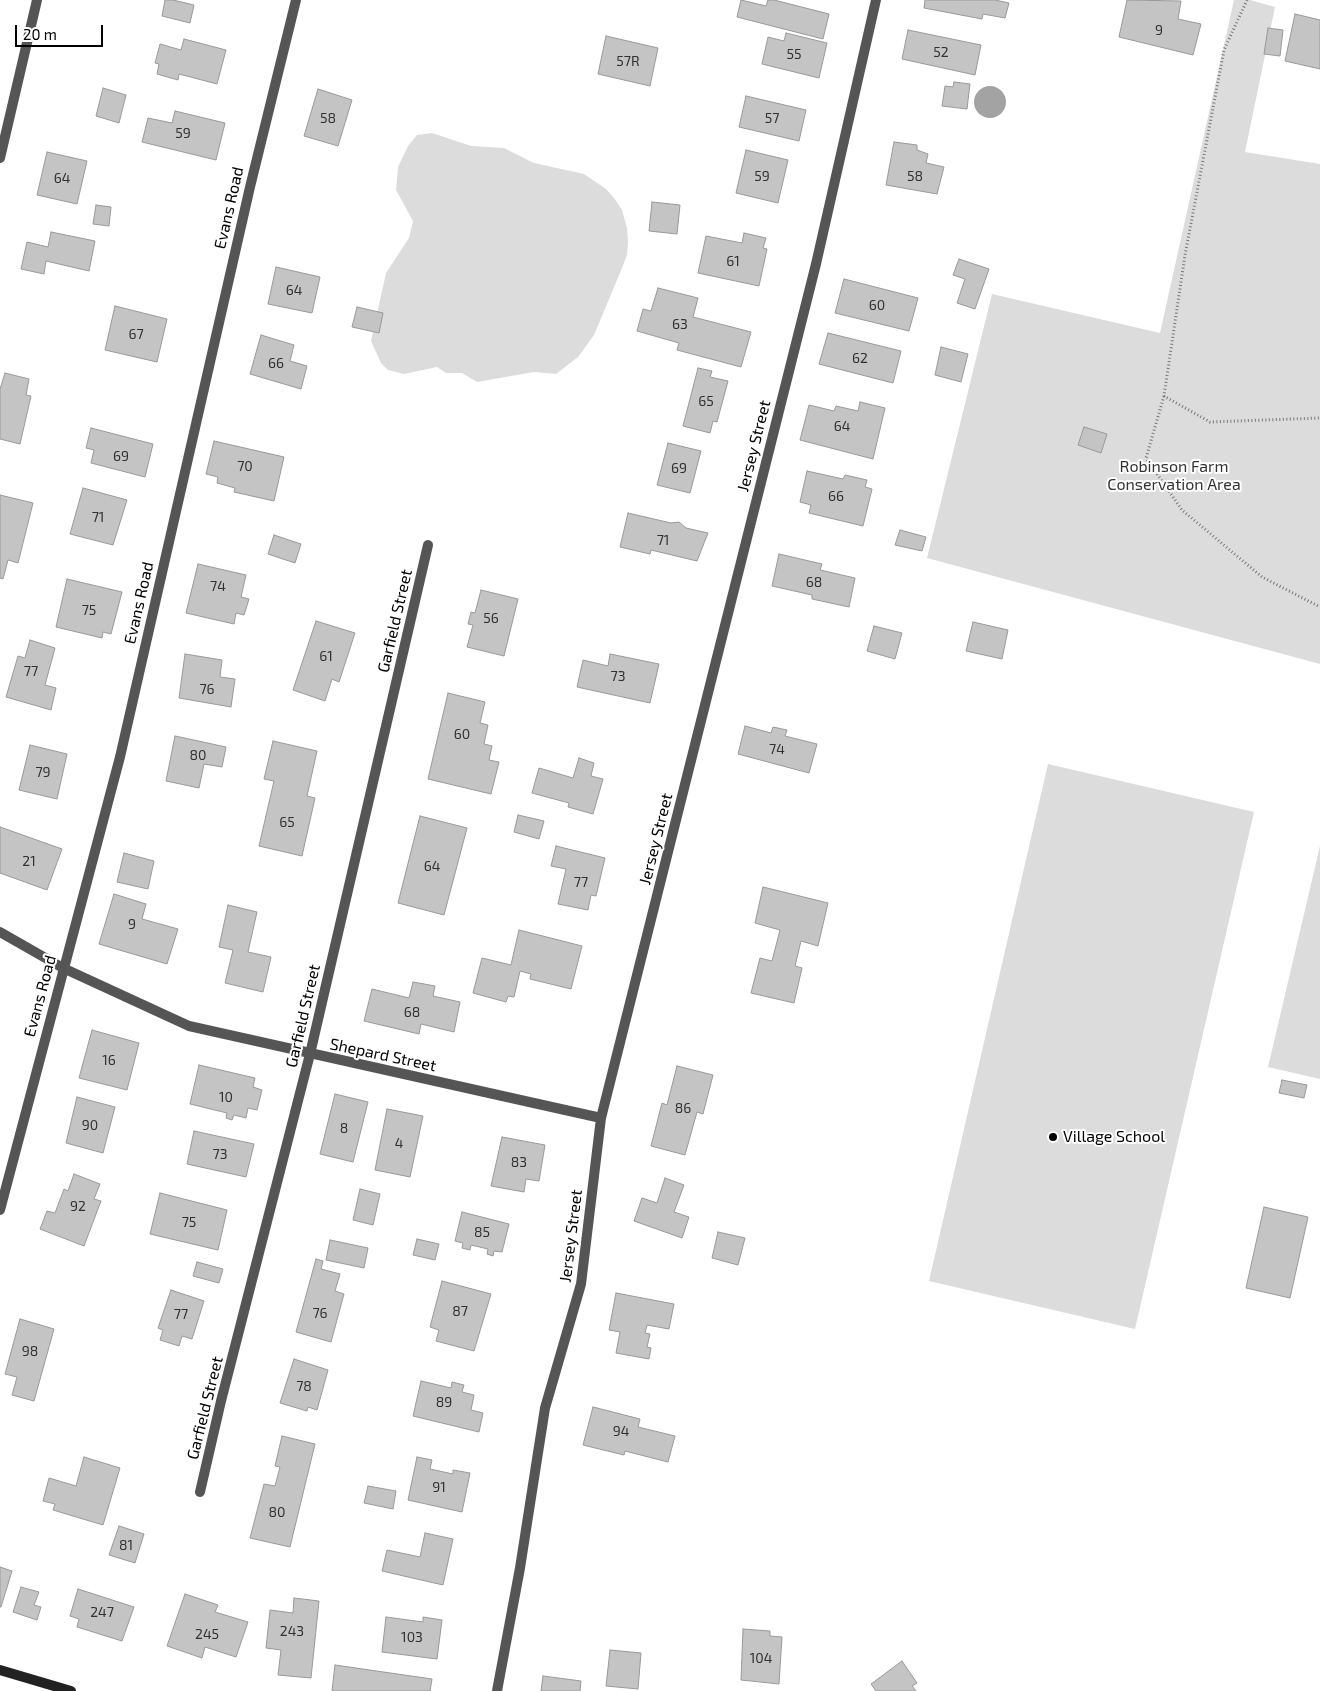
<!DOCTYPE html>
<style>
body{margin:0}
#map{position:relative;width:1320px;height:1691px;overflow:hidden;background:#fff;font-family:"Exo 2",sans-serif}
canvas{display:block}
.scale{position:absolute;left:15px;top:25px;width:88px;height:22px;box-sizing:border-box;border:2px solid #000;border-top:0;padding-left:6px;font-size:15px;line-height:18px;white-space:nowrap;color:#000;-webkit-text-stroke:4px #fff;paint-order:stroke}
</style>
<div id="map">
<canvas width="1320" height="1691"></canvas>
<div class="scale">20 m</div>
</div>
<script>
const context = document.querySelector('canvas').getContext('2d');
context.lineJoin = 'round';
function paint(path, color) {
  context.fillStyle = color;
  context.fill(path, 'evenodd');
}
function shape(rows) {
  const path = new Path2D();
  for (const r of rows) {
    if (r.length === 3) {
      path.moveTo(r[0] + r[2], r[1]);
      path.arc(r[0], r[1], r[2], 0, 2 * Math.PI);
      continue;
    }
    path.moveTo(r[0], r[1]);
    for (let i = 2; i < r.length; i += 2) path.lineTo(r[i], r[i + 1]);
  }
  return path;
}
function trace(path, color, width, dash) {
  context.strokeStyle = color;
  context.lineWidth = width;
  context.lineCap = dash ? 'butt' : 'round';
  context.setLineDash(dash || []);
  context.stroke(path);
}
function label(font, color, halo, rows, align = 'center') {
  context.font = font + ' "Exo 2",sans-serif';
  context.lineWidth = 4;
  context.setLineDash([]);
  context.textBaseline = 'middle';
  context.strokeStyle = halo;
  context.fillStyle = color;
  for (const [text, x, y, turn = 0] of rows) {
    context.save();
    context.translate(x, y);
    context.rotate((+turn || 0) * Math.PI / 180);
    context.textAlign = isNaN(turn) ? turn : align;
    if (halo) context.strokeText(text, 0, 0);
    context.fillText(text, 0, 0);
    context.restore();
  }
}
const green = shape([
 [1234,0,1250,0,1275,7,1245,152,1320,164,1320,664,927,558,992,294,1160,333],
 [432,133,471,146,504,148,534,163,584,174,606,189,614,198,622,210,627,228,628,242,627,255,622,268,594,335,578,357,556,374,534,372,477,382,462,373,446,373,437,367,404,374,388,370,381,363,371,341,386,273,409,238,413,221,396,190,398,167,408,146,417,135],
 [1048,764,1254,812,1135,1329,929,1281],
 [1320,846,1320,1079,1268,1067]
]);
const water = shape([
 [990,102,16]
]);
const building = shape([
 [165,0,173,0,194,5,190,23,162,16,165,0],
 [741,0,766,6,768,0,774,0,829,14,823,39,737,17,741,0],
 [925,0,995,0,1009,3,1005,18,983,14,982,19,924,8,925,0],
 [1127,0,1181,1,1178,19,1201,24,1193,55,1119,37,1127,0],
 [1295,14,1320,20,1320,69,1285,61,1295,14],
 [1268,28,1283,30,1280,56,1264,54,1268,28],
 [908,30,981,45,975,75,902,59,908,30],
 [786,33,827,43,819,78,762,64,768,37,784,41,786,33],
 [606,36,658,48,650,86,598,74,606,36],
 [184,39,226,50,217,84,179,74,178,80,157,74,159,64,155,63,160,44,181,50,184,39],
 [954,82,970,84,967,109,942,106,945,86,953,87,954,82],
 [103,88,126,95,119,123,96,116,103,88],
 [318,89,352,100,338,146,304,136,318,89],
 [746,96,806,110,799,141,739,127,746,96],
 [175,111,225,123,216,160,142,142,148,118,172,123,175,111],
 [894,142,917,145,917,150,928,154,926,163,944,167,937,194,886,185,894,142],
 [746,150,788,160,778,203,736,193,746,150],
 [47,152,87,161,77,204,37,195,47,152],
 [652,202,680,205,677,234,649,231,652,202],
 [96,205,111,207,109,226,93,224,96,205],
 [51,232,95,241,89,271,46,261,44,274,21,269,27,242,48,247,51,232],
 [744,233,766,238,763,248,767,249,759,286,698,273,706,236,742,243,744,233],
 [959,259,989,269,975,309,957,303,965,279,953,275,959,259],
 [276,267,320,277,312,313,268,304,276,267],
 [844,279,918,298,909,331,835,313,844,279],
 [658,288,698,298,693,317,751,332,741,367,677,350,679,343,637,331,643,309,651,311,658,288],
 [115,306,167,319,157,362,105,350,115,306],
 [357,307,383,313,379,333,352,327,357,307],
 [828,333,901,351,893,383,819,364,828,333],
 [261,335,294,345,290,361,307,366,301,389,250,374,261,335],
 [941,347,968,354,961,382,935,375,941,347],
 [698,368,712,371,710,377,728,381,717,422,713,421,710,433,683,426,698,368],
 [5,373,29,379,26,395,31,396,20,444,0,439,0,389,5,373],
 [860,402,885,408,873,459,800,440,809,405,834,411,836,406,858,411,860,402],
 [1084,427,1107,434,1101,453,1078,445,1084,427],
 [91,428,153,444,145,477,91,463,94,450,86,448,91,428],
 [214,441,284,457,274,501,234,492,235,488,217,483,218,477,206,474,214,441],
 [668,443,701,451,690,493,657,485,668,443],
 [807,471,843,479,845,475,867,480,865,487,872,489,863,526,809,513,811,505,800,502,807,471],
 [83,488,127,500,113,545,70,534,83,488],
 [0,495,33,503,18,563,8,560,3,579,0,578,0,495],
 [628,513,671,523,679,522,686,528,708,533,697,561,651,550,650,554,620,547,628,513],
 [900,530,926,537,922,551,895,545,900,530],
 [274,535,301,544,295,563,268,554,274,535],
 [779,554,822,564,820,570,855,578,849,607,812,599,812,595,772,586,779,554],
 [198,564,246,575,241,597,249,599,244,615,236,613,234,624,186,613,198,564],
 [67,579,122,592,111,634,103,632,102,638,56,627,67,579],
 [481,590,518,599,504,656,467,647,473,625,468,624,471,612,475,613,481,590],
 [316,621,355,633,339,682,332,679,325,701,293,690,316,621],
 [973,622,1008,630,1002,659,966,651,973,622],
 [874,626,902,633,895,659,867,651,874,626],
 [30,640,55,648,45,685,56,688,51,710,6,697,18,656,25,658,30,640],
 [185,654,222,660,220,677,235,679,231,707,179,698,185,654],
 [610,654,659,664,650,703,577,687,583,660,608,666,610,654],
 [448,693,485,702,480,723,488,725,484,744,492,746,489,760,499,762,491,794,428,779,448,693],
 [745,726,771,733,773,727,787,730,785,736,817,744,809,773,738,754,745,726],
 [175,736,226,747,222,767,204,764,199,788,166,781,175,736],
 [273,741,317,751,307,796,315,798,302,856,259,846,274,781,264,779,273,741],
 [30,745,67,754,57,799,19,790,30,745],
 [579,758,594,763,591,776,603,779,593,814,568,807,569,803,532,793,539,768,573,778,579,758],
 [518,815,544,821,539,839,514,832,518,815],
 [420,816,467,828,444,915,398,903,420,816],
 [0,827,62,849,47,890,0,873,0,827],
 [556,846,605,858,596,896,591,895,588,910,558,904,566,869,551,866,556,846],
 [124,853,154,861,148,889,117,882,124,853],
 [763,887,828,903,818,946,801,941,795,966,802,968,794,1003,751,993,760,958,772,961,780,930,755,923,763,887],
 [114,894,146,904,142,919,178,929,167,964,99,944,114,894],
 [228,905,257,912,248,952,271,957,263,992,225,983,233,950,219,947,228,905],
 [519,930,582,946,571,989,530,979,531,974,520,971,514,997,508,996,506,1002,473,993,482,958,511,965,519,930],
 [413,982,435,986,433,996,460,1002,454,1032,421,1024,419,1034,364,1021,372,989,409,998,413,982],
 [92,1030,139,1043,127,1090,79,1078,92,1030],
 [199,1065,255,1078,253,1087,262,1090,257,1110,248,1108,246,1118,234,1115,232,1120,226,1118,227,1113,190,1104,199,1065],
 [677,1066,713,1075,703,1114,697,1112,685,1155,651,1146,662,1103,667,1105,677,1066],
 [1282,1080,1307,1085,1304,1098,1279,1093,1282,1080],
 [335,1094,368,1102,353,1162,320,1154,335,1094],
 [77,1097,115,1107,103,1153,66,1143,77,1097],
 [387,1109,423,1116,410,1177,375,1170,387,1109],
 [194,1131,254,1144,246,1177,187,1164,194,1131],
 [502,1137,545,1145,539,1181,526,1179,524,1192,491,1186,502,1137],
 [74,1174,100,1184,94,1199,101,1201,84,1246,40,1229,47,1211,55,1213,64,1189,68,1191,74,1174],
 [665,1178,684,1185,674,1212,689,1217,682,1238,634,1221,642,1198,657,1203,665,1178],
 [360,1189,380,1194,373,1225,353,1220,360,1189],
 [160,1193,227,1210,218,1250,150,1234,160,1193],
 [1264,1207,1308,1217,1290,1298,1246,1288,1264,1207],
 [462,1212,509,1224,502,1252,494,1251,493,1256,487,1254,488,1249,471,1245,470,1250,462,1248,463,1243,455,1241,462,1212],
 [718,1232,745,1238,738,1265,712,1258,718,1232],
 [417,1239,439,1244,435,1260,413,1255,417,1239],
 [330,1240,368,1248,364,1268,326,1260,330,1240],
 [316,1259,323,1261,321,1269,340,1274,335,1291,344,1294,331,1342,296,1332,316,1259],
 [197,1262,223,1269,219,1283,193,1276,197,1262],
 [442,1281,491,1294,474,1351,436,1341,439,1330,430,1327,442,1281],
 [171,1290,204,1301,192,1339,182,1336,179,1346,160,1340,163,1330,158,1328,171,1290],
 [616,1293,674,1304,669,1329,647,1325,645,1333,650,1334,647,1347,651,1348,649,1359,616,1353,620,1332,609,1330,616,1293],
 [20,1319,54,1329,34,1401,12,1395,17,1377,5,1374,20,1319],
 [294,1359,328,1370,317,1410,308,1407,307,1411,280,1403,294,1359],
 [421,1381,451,1388,452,1382,464,1385,462,1392,474,1395,471,1410,483,1413,479,1432,413,1416,421,1381],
 [593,1407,640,1419,638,1427,675,1436,668,1462,625,1451,624,1455,583,1445,593,1407],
 [282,1436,315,1444,290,1547,250,1538,264,1484,275,1486,280,1467,275,1466,282,1436],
 [84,1457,120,1468,103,1525,53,1510,55,1504,43,1501,49,1478,76,1486,84,1457],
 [417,1457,432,1460,430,1469,453,1474,453,1470,470,1473,462,1512,408,1500,417,1457],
 [368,1486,396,1491,393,1509,364,1503,368,1486],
 [119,1526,144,1534,135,1563,109,1555,119,1526],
 [425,1533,453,1539,443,1585,382,1571,387,1550,420,1557,425,1533],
 [0,1567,12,1571,1,1607,0,1607,0,1567],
 [21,1587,39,1592,34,1605,41,1607,37,1620,13,1612,21,1587],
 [78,1589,134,1607,122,1641,77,1627,79,1619,70,1616,78,1589],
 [185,1594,218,1605,215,1612,248,1622,236,1657,205,1647,202,1658,167,1646,185,1594],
 [294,1598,319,1601,311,1678,278,1675,281,1650,266,1648,270,1610,293,1613,294,1598],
 [386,1617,423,1622,423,1617,442,1620,437,1659,382,1652,386,1617],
 [743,1629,770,1631,770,1636,782,1637,779,1684,741,1680,743,1629],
 [610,1650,641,1653,638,1689,606,1686,610,1650],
 [902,1661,917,1683,912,1686,916,1691,876,1691,871,1684,902,1661],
 [335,1665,432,1679,430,1691,332,1691,335,1665],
 [543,1676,581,1681,580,1691,541,1691,543,1676]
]);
const path = shape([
 [1247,0,1224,50,1185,255,1164,396,1210,422,1320,418],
 [1164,396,1146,458,1182,510,1262,577,1320,607]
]);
const minor = shape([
 [0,158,37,0],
 [0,932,63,968,189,1026,601,1118],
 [0,1210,120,757,250,187,296,0],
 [200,1492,221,1401,310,1054,428,545],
 [497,1691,520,1568,545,1408,581,1284,601,1118,816,264,876,0]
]);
const secondary = shape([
 [0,1670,71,1691]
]);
const markers = [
 [1053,1137,5,"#000"]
];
const numberNames = [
 ["9",1159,30],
 ["52",941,52],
 ["55",794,54],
 ["57R",628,61],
 ["58",328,118],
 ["57",772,118],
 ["59",183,133],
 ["59",762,176],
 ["58",915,176],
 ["64",62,178],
 ["61",733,261],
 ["64",294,290],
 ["60",877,305],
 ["63",680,324],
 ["67",136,334],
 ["62",860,358],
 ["66",276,363],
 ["65",706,401],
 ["64",842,426],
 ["69",121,456],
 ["70",245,466],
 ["69",679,468],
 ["66",836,496],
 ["71",98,517],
 ["71",663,540],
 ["68",814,582],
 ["74",218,586],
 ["75",89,610],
 ["56",491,618],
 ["61",326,656],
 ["77",31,671],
 ["73",618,676],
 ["76",207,689],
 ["60",462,734],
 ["74",777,749],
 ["80",198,755],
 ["79",43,772],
 ["65",287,822],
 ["21",29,861],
 ["64",432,866],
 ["77",581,882],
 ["9",132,924],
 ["68",412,1012],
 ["16",109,1060],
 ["10",226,1097],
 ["86",683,1108],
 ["90",90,1125],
 ["8",344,1128],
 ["4",399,1143],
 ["73",220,1154],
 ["83",519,1162],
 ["92",78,1206],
 ["75",189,1222],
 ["85",482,1232],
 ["87",460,1311],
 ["76",320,1313],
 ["77",181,1314],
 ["98",30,1351],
 ["78",304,1386],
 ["89",444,1402],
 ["94",621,1431],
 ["91",439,1487],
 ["80",277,1512],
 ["81",126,1545],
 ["247",102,1612],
 ["243",292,1631],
 ["245",207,1634],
 ["103",412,1637],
 ["104",761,1658]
];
const streetNames = [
 ["Evans Road",229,208,-77],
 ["Jersey Street",754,446,-76],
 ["Evans Road",139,603,-77],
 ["Garfield Street",395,621,-77],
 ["Jersey Street",656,839,-76],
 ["Evans Road",40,996,-75],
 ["Garfield Street",303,1016,-77],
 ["Shepard Street",383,1055,12],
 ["Jersey Street",571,1236,-83],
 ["Garfield Street",205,1408,-76]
];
const parkNames = [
 ["Robinson Farm",1174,467],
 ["Conservation Area",1174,485]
];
const poiNames = [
 ["Village School",1063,1137]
];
paint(green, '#dcdcdc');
paint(water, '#a3a3a3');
paint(building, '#c4c4c4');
trace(building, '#999', 1);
trace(path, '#777', 3, [1, 2.5]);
trace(minor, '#555', 10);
trace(secondary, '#222', 10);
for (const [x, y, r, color] of markers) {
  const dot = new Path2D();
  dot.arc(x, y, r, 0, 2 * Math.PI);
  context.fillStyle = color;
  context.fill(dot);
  trace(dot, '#fff', 2);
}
label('14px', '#313131', null, numberNames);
label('16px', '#000', '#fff', streetNames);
label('16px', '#333', '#fff', parkNames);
label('16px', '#000', '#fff', poiNames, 'left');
</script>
